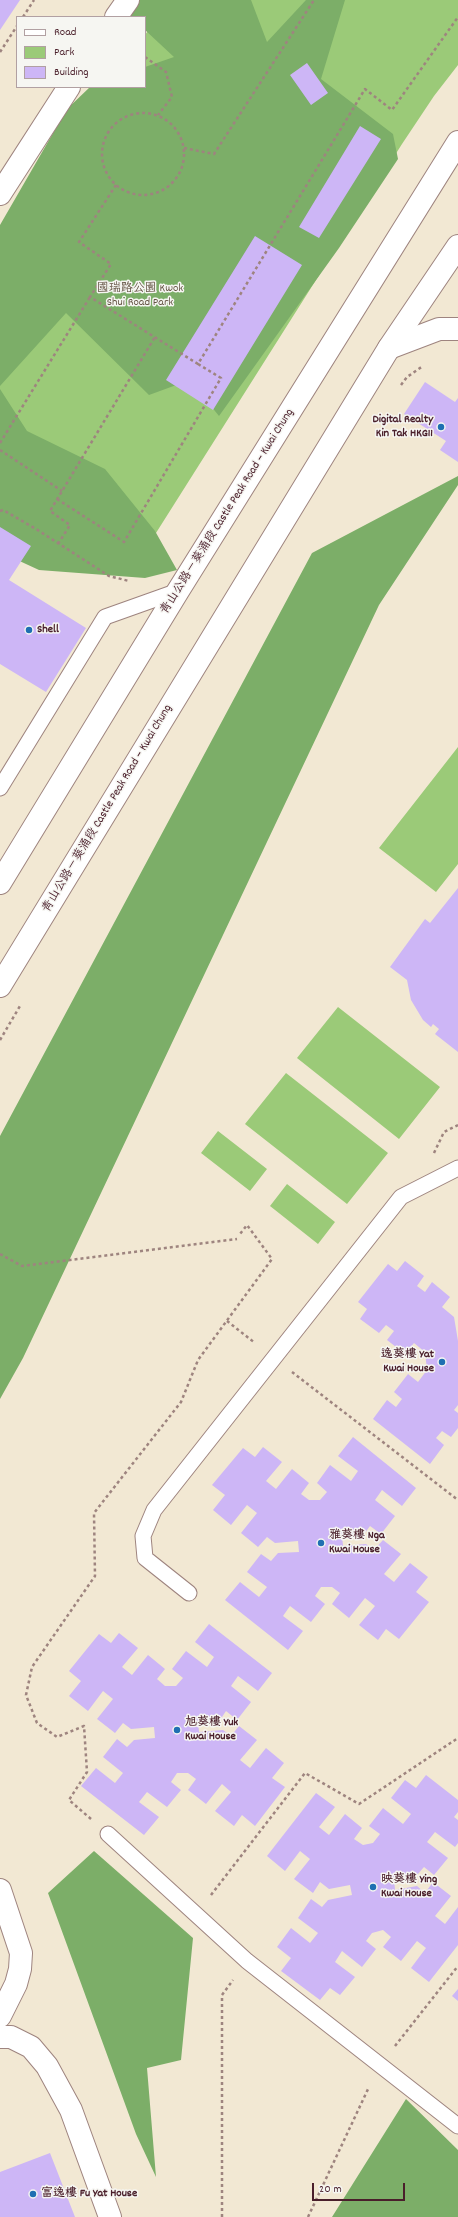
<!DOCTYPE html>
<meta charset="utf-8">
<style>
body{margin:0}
#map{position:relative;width:458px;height:2217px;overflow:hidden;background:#f2e8d3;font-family:Dekko,sans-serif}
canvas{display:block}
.legend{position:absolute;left:16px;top:16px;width:130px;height:72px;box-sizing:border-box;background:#f6f6f2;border:1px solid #b1a0a2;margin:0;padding:5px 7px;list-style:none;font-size:12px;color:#4a1f2b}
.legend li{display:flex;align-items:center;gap:8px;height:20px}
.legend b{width:20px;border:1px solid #b1a0a2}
.scale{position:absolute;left:312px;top:2183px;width:93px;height:18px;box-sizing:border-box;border:2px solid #4a1f2b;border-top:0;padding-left:5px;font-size:12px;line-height:14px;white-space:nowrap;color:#4a1f2b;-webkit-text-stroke:3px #f6f6f2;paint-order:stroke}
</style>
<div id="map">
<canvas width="458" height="2217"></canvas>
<ul class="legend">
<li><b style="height:5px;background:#fff"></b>Road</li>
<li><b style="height:11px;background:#9bca78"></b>Park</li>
<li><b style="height:11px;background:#cdb6f6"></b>Building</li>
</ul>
<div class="scale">20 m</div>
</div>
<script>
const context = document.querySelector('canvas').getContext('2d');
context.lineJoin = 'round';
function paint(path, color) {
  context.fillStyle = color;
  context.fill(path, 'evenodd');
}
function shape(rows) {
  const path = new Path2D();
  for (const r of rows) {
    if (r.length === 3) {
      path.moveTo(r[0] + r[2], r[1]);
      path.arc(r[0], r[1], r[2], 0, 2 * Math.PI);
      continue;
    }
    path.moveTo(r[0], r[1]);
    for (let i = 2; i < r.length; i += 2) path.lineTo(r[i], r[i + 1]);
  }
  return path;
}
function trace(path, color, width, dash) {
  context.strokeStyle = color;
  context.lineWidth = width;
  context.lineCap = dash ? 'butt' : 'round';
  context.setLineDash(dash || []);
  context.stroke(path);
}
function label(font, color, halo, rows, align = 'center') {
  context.font = font + ' Dekko,"LXGW WenKai TC",sans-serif';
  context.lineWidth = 3;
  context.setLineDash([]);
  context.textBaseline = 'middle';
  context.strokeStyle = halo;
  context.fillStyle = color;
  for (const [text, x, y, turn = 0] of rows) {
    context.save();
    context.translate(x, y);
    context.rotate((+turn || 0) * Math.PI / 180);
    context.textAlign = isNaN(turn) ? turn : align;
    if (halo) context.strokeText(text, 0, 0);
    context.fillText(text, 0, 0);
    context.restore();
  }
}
const green = shape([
 [169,0,458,0,458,65,434,96,402,144,137,563,0,506,0,256,145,87,145,35],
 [458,747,458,864,436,892,379,848],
 [338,1007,440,1087,399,1139,297,1058],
 [286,1073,388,1153,347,1204,245,1124],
 [218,1131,267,1169,250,1191,201,1153],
 [287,1184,335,1222,318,1244,270,1206]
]);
const forest = shape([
 [138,0,251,0,267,42,306,0,345,0,321,79,393,134,398,159,339,248,219,416,190,380,149,395,66,313,0,386,0,225,67,109,90,87,145,87,145,67,174,57,145,30,145,17,131,17,129,15],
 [0,389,27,431,105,469,155,531,177,570,145,578,39,570,0,552],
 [458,476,458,485,379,605,23,1358,0,1399,0,1136,312,553],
 [94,1851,193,1938,181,2060,147,2068,156,2177,136,2134,48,1893],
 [406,2099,458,2150,458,2217,332,2217]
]);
const building = shape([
 [0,0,20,0,0,30],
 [307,63,328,93,311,105,290,75],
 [360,126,381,139,319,238,299,227],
 [255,236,302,265,213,410,166,380],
 [425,382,455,402,458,398,458,462,440,450,446,441,404,414],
 [0,527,31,546,9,580,86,628,46,692,0,664],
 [458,888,458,1052,435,1034,439,1029,433,1024,431,1027,423,1020,411,1000,407,980,390,967,425,919,430,923],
 [405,1261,424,1276,417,1286,425,1292,432,1282,450,1297,442,1307,454,1317,458,1341,458,1405,454,1410,458,1413,458,1428,451,1437,442,1431,436,1438,444,1445,430,1464,373,1419,387,1400,396,1407,402,1399,394,1392,408,1374,418,1382,427,1370,425,1352,414,1343,405,1354,387,1340,394,1331,386,1325,379,1333,360,1319,367,1309,358,1302,388,1264,397,1271],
 [353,1437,416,1488,402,1506,382,1490,375,1500,395,1516,381,1534,370,1526,364,1534,342,1535,343,1546,366,1544,374,1550,383,1540,401,1554,384,1574,394,1582,410,1563,428,1577,416,1592,429,1602,399,1639,386,1629,378,1640,359,1625,375,1606,365,1598,349,1618,332,1604,340,1593,332,1587,321,1587,315,1596,325,1604,311,1622,290,1606,283,1616,303,1631,288,1650,225,1600,240,1582,259,1597,267,1587,247,1572,261,1554,271,1561,278,1553,299,1552,298,1541,275,1543,267,1537,258,1547,241,1533,257,1513,247,1505,231,1525,213,1510,225,1495,212,1485,243,1448,255,1457,263,1447,282,1462,266,1481,276,1489,292,1469,309,1483,301,1494,309,1500,320,1500,327,1492,317,1483,330,1465,351,1481,358,1471,338,1456],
 [209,1624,272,1673,258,1691,238,1676,231,1686,251,1702,237,1720,226,1711,220,1720,198,1721,199,1732,223,1730,231,1736,239,1726,257,1740,240,1760,250,1768,266,1748,284,1763,272,1778,285,1787,255,1826,242,1815,234,1826,215,1811,231,1792,222,1784,206,1804,188,1790,196,1779,188,1773,177,1773,171,1782,181,1790,167,1807,147,1792,139,1802,159,1817,144,1835,81,1786,96,1768,115,1783,123,1773,103,1757,117,1739,127,1747,134,1740,155,1738,154,1727,131,1729,123,1723,115,1733,97,1719,113,1699,103,1691,88,1711,69,1696,81,1681,69,1671,99,1634,111,1643,119,1633,138,1648,122,1667,132,1675,148,1655,165,1669,157,1679,165,1686,176,1686,183,1678,172,1669,186,1651,207,1667,214,1657,195,1642],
 [426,1775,458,1800,458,1812,454,1817,458,1820,458,1843,455,1847,435,1832,427,1842,448,1858,434,1875,424,1867,417,1875,394,1879,395,1890,417,1886,425,1893,433,1882,451,1896,435,1916,445,1924,458,1907,458,1945,429,1982,411,1968,426,1948,417,1941,401,1961,383,1947,391,1937,383,1930,372,1933,366,1941,376,1949,362,1967,342,1951,335,1962,355,1977,340,1995,330,1988,320,2000,281,1971,291,1958,277,1947,291,1928,310,1943,318,1933,298,1918,311,1899,322,1907,328,1900,352,1895,350,1885,329,1889,320,1882,313,1893,294,1879,310,1859,300,1851,285,1871,267,1856,316,1793,335,1807,319,1827,329,1835,345,1814,362,1828,354,1839,363,1845,373,1843,380,1834,369,1826,383,1808,403,1824,411,1814,391,1798,405,1780,416,1788],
 [458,1989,458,2001,452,1996],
 [50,2153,75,2217,0,2217,0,2172]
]);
const path = shape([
 [23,17,34,0],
 [0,52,17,26],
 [145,57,166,72,172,97,158,115],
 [143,154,41],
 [184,148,214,154,314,0],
 [116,185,79,242,111,264,90,297,198,364,365,89,392,110,458,17],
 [401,385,407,377,423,366],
 [0,443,90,297],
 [0,450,62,491],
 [57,499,124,542,221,378,198,364],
 [0,511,3,510,36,529,109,576,129,581],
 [58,544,70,525,50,511,155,337],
 [0,1040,20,1006],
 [434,1153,444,1132,458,1125],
 [0,1254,22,1266,237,1239],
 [227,1321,255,1343],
 [292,1372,458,1500],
 [91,1819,69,1800,87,1772,84,1726,57,1737,37,1723,26,1695,32,1667,95,1576,94,1513,181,1402,198,1360,272,1259,247,1225,240,1234],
 [211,1895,305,1773,359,1804,458,1738],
 [395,2046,458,1966],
 [222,2217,222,1995,233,1980],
 [308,2217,369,2087]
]);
const lane = shape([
 [0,788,105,617,178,591],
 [189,1593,145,1558,143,1536,154,1510,401,1197,458,1168],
 [108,1834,247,1961,458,2126]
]);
const street = shape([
 [0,1890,21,1953,20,1969,16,1984,0,2016],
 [0,2037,11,2037,31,2047,47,2066,71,2110,110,2217]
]);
const secondary = shape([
 [116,17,128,0],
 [0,194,69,87],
 [389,348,439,329,458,329]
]);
const primary = shape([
 [0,883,178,591,458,142],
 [0,986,389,348,458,246]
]);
const markers = [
 [441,427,4,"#1f6fb2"],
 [29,630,4,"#1f6fb2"],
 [442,1362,4,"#1f6fb2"],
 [321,1543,4,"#1f6fb2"],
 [177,1730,4,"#1f6fb2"],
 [373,1887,4,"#1f6fb2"],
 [33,2194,4,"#1f6fb2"]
];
const parkNames = [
 ["國瑞路公園 Kwok",140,289],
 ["Shui Road Park",140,303]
];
const poiNames = [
 ["Digital Realty",433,420,"right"],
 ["Kin Tak HKG11",433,434,"right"],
 ["Shell",37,630],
 ["逸葵樓 Yat",434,1355,"right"],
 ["Kwai House",434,1369,"right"],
 ["雅葵樓 Nga",329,1536],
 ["Kwai House",329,1550],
 ["旭葵樓 Yuk",185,1723],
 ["Kwai House",185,1737],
 ["映葵樓 Ying",381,1880],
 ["Kwai House",381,1894],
 ["富逸樓 Fu Yat House",41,2194]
];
const streetNames = [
 ["青山公路－葵涌段 Castle Peak Road – Kwai Chung",228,512,-58],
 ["青山公路－葵涌段 Castle Peak Road – Kwai Chung",108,809,-59]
];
paint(green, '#9bca78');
paint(forest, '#7cae68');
paint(building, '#cdb6f6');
trace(lane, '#9e847f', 17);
trace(street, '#9e847f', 24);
trace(secondary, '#9e847f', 24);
trace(primary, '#9e847f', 24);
trace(path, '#9e847f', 2.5, [3, 3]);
trace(lane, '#fff', 15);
trace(street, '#fff', 22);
trace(secondary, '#fff', 22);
trace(primary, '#fff', 22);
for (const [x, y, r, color] of markers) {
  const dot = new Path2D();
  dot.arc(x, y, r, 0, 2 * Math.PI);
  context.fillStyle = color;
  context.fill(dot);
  trace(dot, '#f6f6f2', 1.5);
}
label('12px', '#625242', '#f6f6f2', parkNames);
label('bold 12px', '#4a1f2b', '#f6f6f2', poiNames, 'left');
label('12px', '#4a1f2b', '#f6f6f2', streetNames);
</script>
